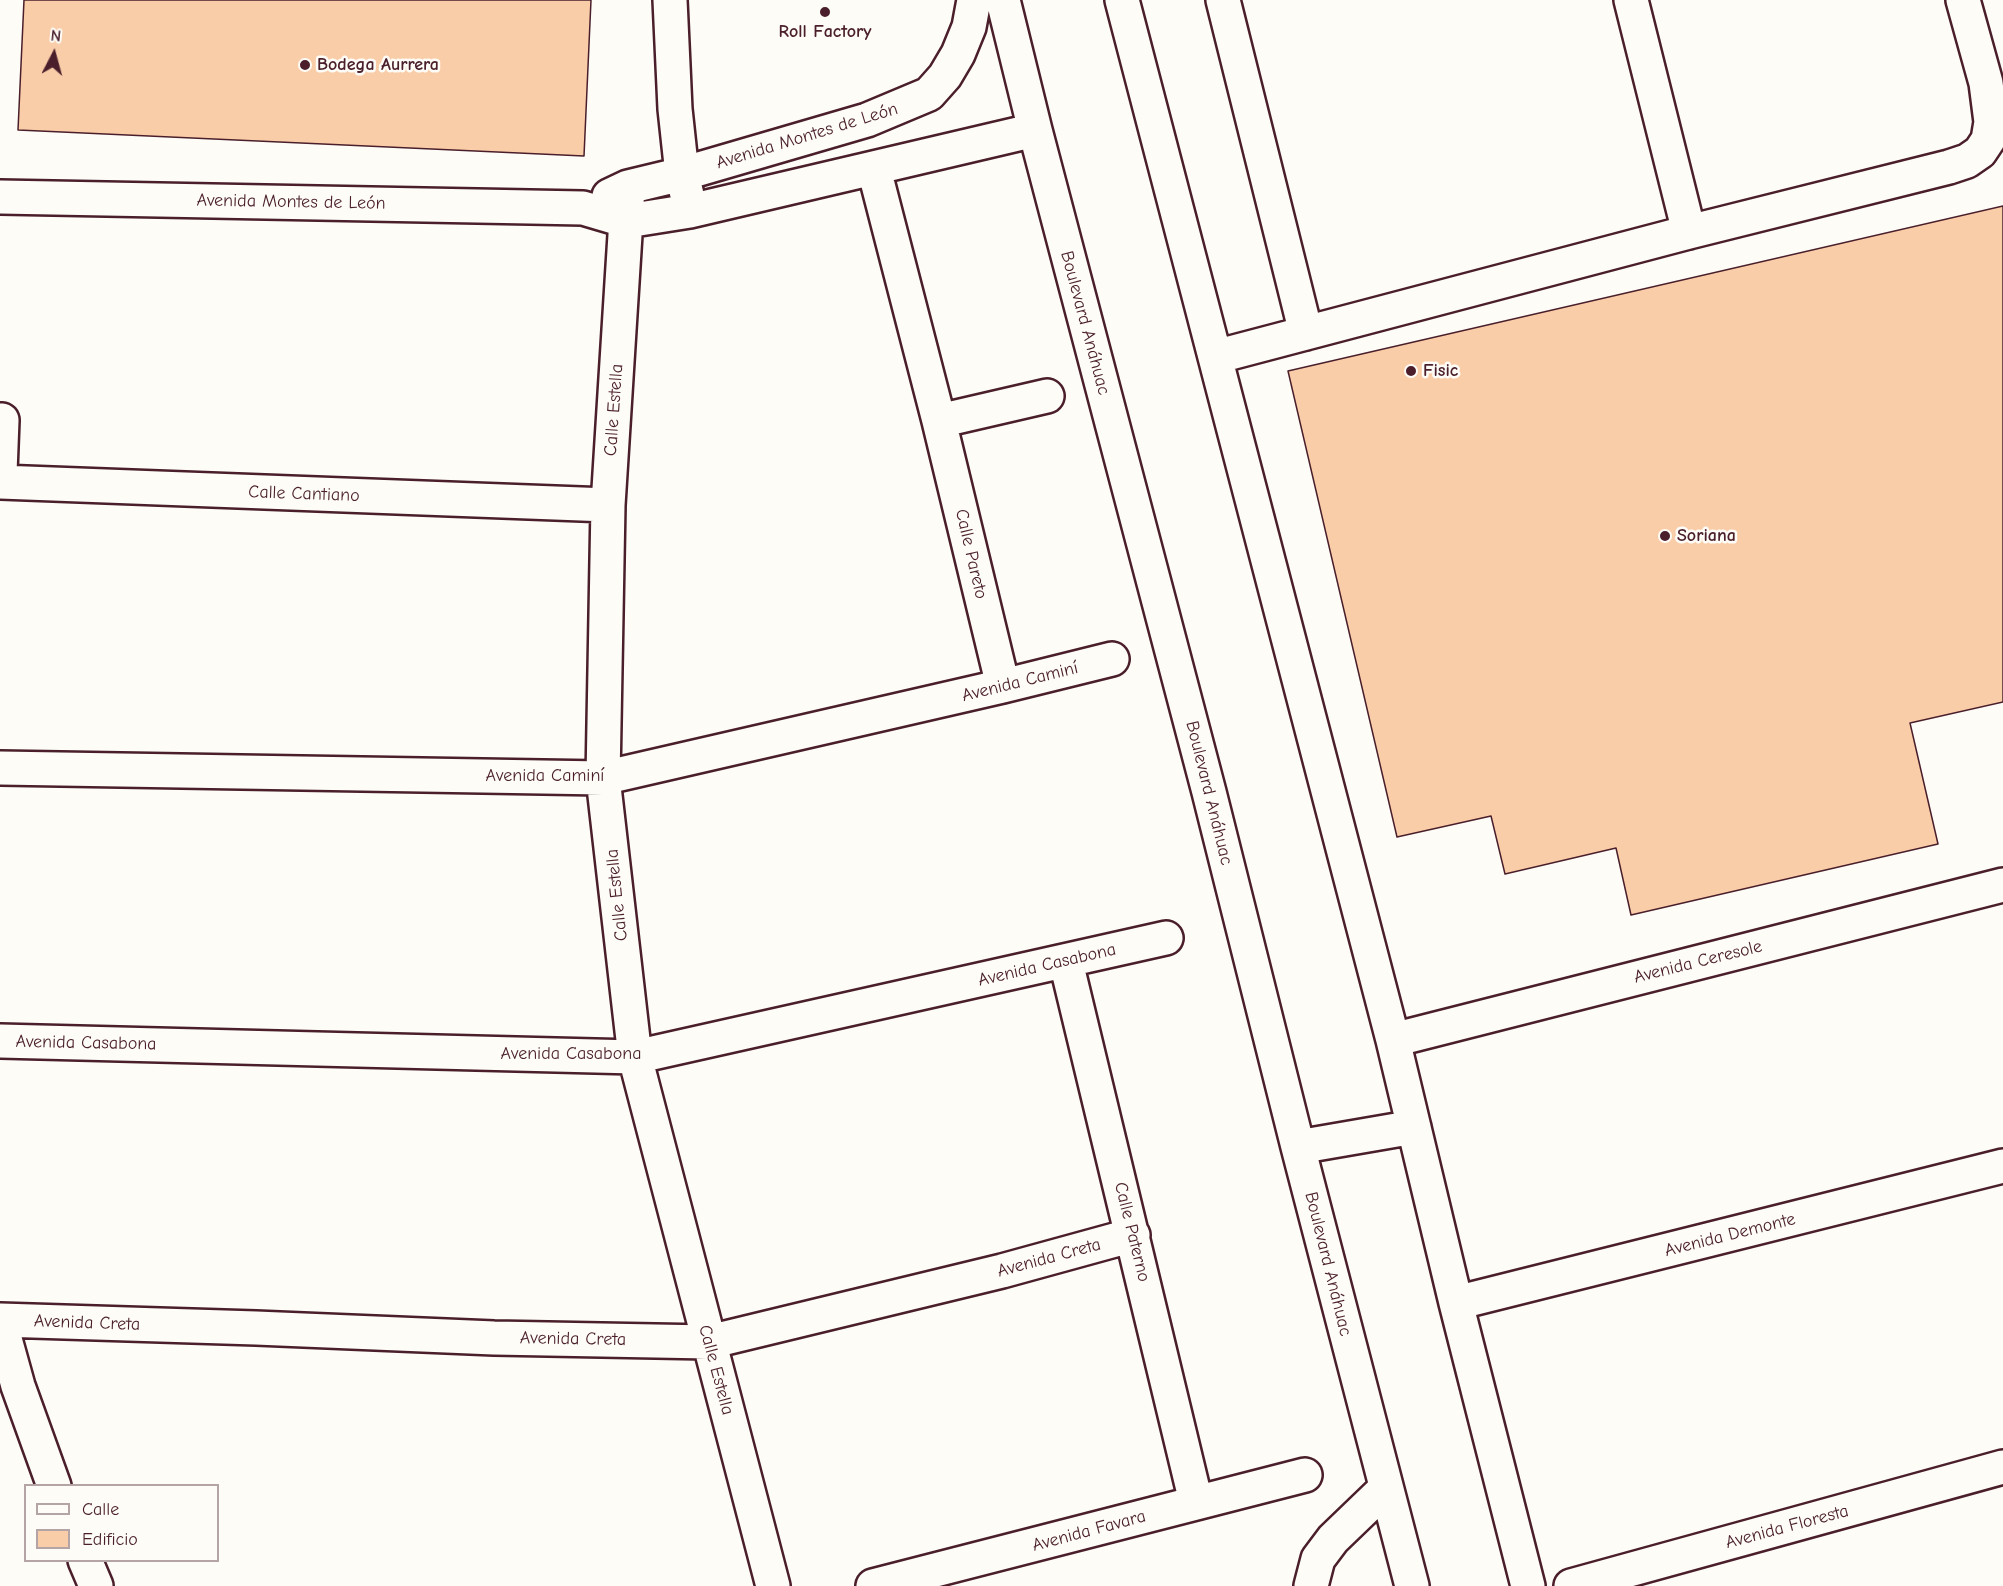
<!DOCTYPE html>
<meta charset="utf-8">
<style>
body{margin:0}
#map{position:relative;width:2003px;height:1586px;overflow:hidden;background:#fdfcf7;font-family:"Comic Neue",sans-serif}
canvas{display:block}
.legend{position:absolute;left:24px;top:1484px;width:195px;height:78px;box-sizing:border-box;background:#fdfcf7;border:2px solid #b5a4a5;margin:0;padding:8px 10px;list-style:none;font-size:18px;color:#4a1f2b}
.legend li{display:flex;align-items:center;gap:12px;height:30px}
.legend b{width:30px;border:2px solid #b5a4a5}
.north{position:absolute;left:24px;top:24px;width:60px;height:60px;-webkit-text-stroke:4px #fdfcf7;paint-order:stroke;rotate:6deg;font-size:16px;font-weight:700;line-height:24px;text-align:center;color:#4a1f2b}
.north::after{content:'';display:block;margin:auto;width:21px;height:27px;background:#4a1f2b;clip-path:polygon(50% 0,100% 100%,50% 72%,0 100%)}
</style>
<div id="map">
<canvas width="2003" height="1586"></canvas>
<ul class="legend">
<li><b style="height:8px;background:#fdfcf7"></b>Calle</li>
<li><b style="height:16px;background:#facda9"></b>Edificio</li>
</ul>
<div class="north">N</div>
</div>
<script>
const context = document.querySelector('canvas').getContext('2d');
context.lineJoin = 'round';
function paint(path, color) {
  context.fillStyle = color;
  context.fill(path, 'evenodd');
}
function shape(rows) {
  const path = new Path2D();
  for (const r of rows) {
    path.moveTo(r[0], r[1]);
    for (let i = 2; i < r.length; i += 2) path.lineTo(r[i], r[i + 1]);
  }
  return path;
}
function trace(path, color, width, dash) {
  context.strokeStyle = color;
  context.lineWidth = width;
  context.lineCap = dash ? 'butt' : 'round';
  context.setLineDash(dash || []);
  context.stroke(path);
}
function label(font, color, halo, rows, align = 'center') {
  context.font = font + ' "Comic Neue",sans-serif';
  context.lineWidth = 5;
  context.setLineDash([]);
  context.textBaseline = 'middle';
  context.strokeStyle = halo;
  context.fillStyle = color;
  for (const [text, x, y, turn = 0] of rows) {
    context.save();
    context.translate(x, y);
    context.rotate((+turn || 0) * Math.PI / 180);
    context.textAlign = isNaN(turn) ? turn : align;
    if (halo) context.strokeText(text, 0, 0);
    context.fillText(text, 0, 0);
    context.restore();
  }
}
const building = shape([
 [24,0,591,0,584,156,18,130,24,0],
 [2003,206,2003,702,1910,723,1938,844,1631,915,1616,848,1505,874,1491,816,1397,837,1288,371,2003,206]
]);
const minor = shape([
 [670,0,675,109,682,174,687,195],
 [1003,0,1035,130,1209,792,1298,1147,1412,1586],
 [1122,0,1393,1040,1456,1303,1528,1586],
 [1223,0,1306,333],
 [1631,0,1689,232],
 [874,169,939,421,1003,686],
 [628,187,608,505,603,778,635,1057,773,1586],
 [609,196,628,187,682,174,867,120,929,94,945,76,958,54,969,27,974,0],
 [0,197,583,208,627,221,690,211,1035,130],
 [1215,357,1689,232,1949,167,1967,161,1980,152,1988,140,1991,122,1986,83,1963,0],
 [939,421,1047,396],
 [0,473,2,420],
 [0,482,608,505],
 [0,768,603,778,1003,686,1112,659],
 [1066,962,1196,1502],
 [1393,1040,2003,885],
 [0,1041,635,1057,1166,938],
 [1298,1147,1414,1127],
 [1456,1303,2003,1166],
 [0,1320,256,1328,494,1338,709,1342,1002,1271,1133,1235],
 [0,1321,18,1386,54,1486],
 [85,1560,96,1586],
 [873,1586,1305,1475],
 [1311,1586,1318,1559,1333,1539,1386,1488],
 [1571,1586,2003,1467]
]);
const markers = [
 [825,12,6,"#4a1f2b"],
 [305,65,6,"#4a1f2b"],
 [1411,371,6,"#4a1f2b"],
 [1665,536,6,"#4a1f2b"]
];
const poiNames = [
 ["Roll Factory",825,32,"center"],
 ["Bodega Aurrera",317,65],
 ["Fisic",1423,371],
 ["Soriana",1677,536]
];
const streetNames = [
 ["Avenida Montes de León",807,136,-17],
 ["Avenida Montes de León",291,202,1],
 ["Boulevard Anáhuac",1085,323,75],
 ["Calle Estella",614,410,-86],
 ["Calle Cantiano",304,494,2],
 ["Calle Pareto",971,554,77],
 ["Avenida Caminí",1020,682,-14],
 ["Avenida Caminí",545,776],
 ["Boulevard Anáhuac",1209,793,76],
 ["Calle Estella",617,895,-96],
 ["Avenida Ceresole",1698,962,-14],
 ["Avenida Casabona",1047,965,-13],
 ["Avenida Casabona",86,1043,1],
 ["Avenida Casabona",571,1054],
 ["Calle Paterno",1132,1232,76],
 ["Avenida Demonte",1730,1235,-14],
 ["Avenida Creta",1049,1258,-15],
 ["Boulevard Anáhuac",1328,1264,76],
 ["Avenida Creta",87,1323,2],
 ["Avenida Creta",573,1339,1],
 ["Calle Estella",716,1370,75],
 ["Avenida Floresta",1787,1527,-15],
 ["Avenida Favara",1089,1531,-15]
];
paint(building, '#facda9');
trace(building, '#4a1f2b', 1.5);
trace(minor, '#4a1f2b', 38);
trace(minor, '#fdfcf7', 33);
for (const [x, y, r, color] of markers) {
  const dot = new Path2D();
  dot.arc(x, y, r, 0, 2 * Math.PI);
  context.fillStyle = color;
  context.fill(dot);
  trace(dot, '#fdfcf7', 2);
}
label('bold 18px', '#4a1f2b', '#fdfcf7', poiNames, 'left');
label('18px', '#4a1f2b', '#fdfcf7', streetNames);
</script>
